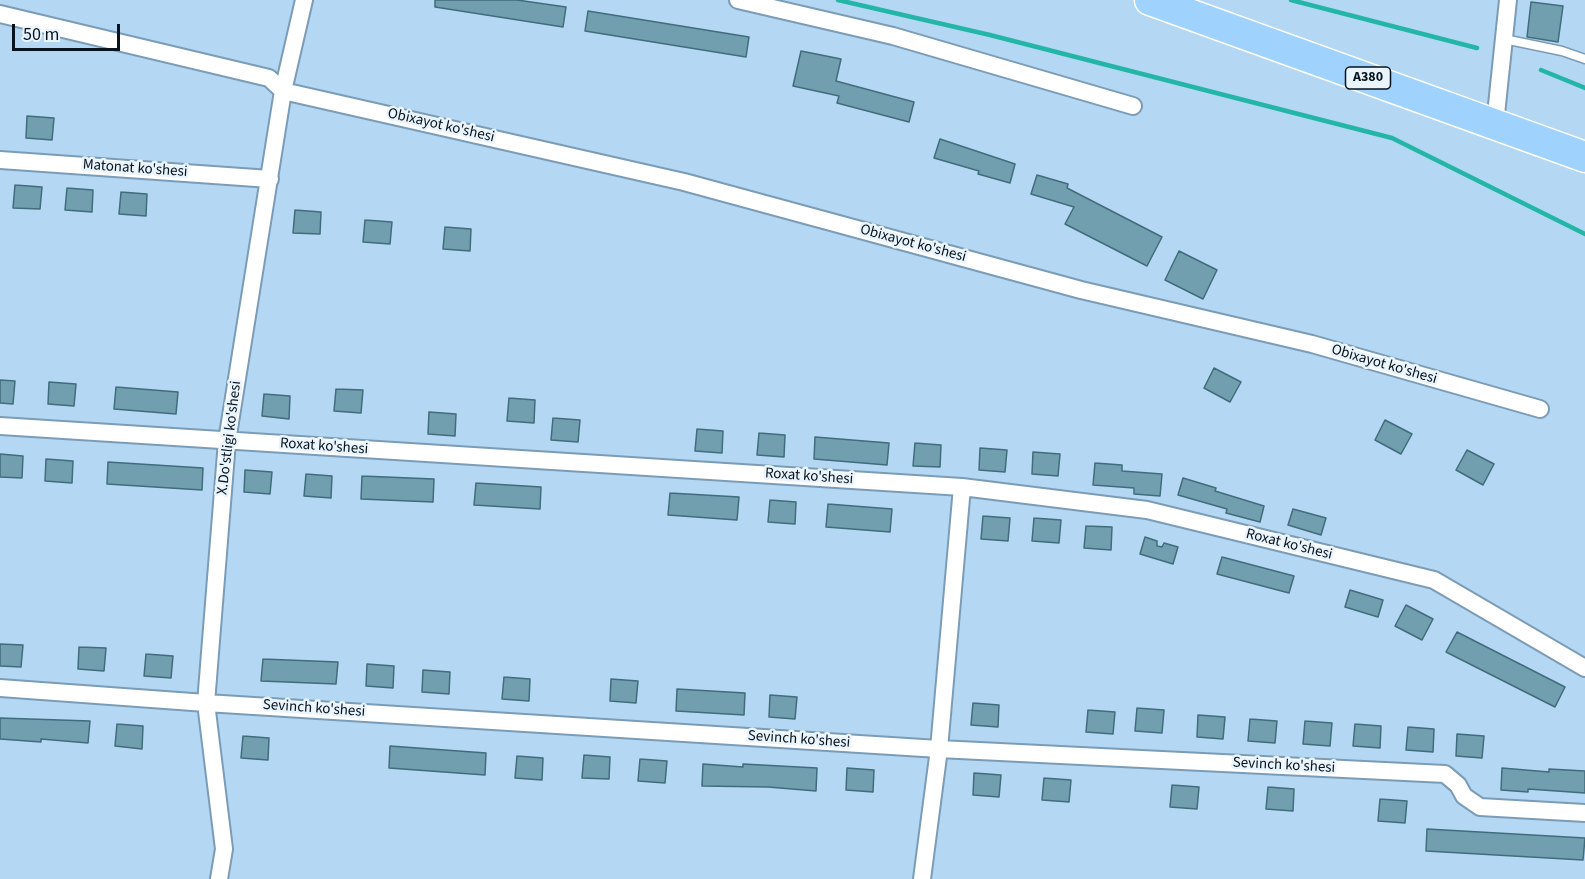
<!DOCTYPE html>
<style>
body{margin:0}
#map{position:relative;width:1585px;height:879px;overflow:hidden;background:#b4d7f3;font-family:"Source Sans 3",sans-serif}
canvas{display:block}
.scale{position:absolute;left:12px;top:24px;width:108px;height:27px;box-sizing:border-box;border:3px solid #07131d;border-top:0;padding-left:8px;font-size:18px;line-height:21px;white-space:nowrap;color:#07131d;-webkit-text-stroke:4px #eaf4fd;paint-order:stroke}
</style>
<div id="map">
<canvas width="1585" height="879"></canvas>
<div class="scale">50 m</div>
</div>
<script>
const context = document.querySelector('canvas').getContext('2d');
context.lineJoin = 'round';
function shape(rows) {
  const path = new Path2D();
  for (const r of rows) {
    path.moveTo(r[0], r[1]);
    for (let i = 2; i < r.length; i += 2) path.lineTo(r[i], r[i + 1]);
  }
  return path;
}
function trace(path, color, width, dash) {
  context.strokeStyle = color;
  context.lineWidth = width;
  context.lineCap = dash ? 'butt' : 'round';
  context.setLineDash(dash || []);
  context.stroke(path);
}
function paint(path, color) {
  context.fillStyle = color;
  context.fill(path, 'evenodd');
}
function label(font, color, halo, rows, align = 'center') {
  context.font = font + ' "Source Sans 3",sans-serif';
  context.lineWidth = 5;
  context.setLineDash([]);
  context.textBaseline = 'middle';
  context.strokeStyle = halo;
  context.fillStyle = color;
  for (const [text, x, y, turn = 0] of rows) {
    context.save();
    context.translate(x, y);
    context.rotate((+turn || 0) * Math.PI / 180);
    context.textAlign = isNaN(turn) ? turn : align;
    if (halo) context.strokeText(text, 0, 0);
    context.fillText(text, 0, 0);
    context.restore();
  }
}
const stream = shape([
 [838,0,990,35,1392,138,1585,234],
 [1291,0,1477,48],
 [1541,70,1585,88]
]);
const building = shape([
 [435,0,517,0,566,7,563,27,435,7,435,0],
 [1531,2,1563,6,1558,42,1527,37,1531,2],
 [588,11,749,37,746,57,585,31,588,11],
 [801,51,841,59,836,81,914,102,909,122,837,103,839,96,793,86,801,51],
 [27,116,54,118,52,140,26,138,27,116],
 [940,139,1015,164,1010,183,978,174,979,171,934,158,940,139],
 [1037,175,1068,184,1067,188,1162,237,1147,266,1065,224,1074,207,1031,194,1037,175],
 [15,185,42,187,40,209,13,208,15,185],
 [67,188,93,190,92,212,65,210,67,188],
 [121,192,147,194,146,216,119,214,121,192],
 [295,210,321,212,320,234,293,233,295,210],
 [365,220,392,222,390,244,363,242,365,220],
 [445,227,471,229,470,251,443,249,445,227],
 [1179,251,1217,270,1203,299,1165,280,1179,251],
 [1214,368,1241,382,1230,402,1204,388,1214,368],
 [0,380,15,381,13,404,0,403,0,380],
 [49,382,76,384,74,406,48,404,49,382],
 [116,387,178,392,176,414,114,409,116,387],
 [336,389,363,390,361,413,334,411,336,389],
 [264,394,290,396,289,419,262,416,264,394],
 [509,398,535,400,534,423,507,421,509,398],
 [429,412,456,414,455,436,428,434,429,412],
 [553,418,580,420,578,442,551,440,553,418],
 [1385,420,1412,434,1401,454,1375,440,1385,420],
 [697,429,723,431,722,453,695,451,697,429],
 [759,433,785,435,784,457,757,455,759,433],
 [815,437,889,443,887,465,814,459,815,437],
 [915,443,941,445,940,467,913,466,915,443],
 [980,448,1007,450,1005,472,979,470,980,448],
 [1467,450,1494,464,1483,485,1456,470,1467,450],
 [1033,452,1060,454,1058,476,1032,474,1033,452],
 [0,454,23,456,22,478,0,477,0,454],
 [46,459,73,461,72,483,45,481,46,459],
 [108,462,203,468,202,490,107,484,108,462],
 [1095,463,1122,465,1122,471,1162,474,1160,496,1134,494,1134,488,1093,485,1095,463],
 [245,470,272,472,270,494,244,492,245,470],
 [306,474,332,476,331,498,304,496,306,474],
 [362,476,434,479,433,502,361,499,362,476],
 [1183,478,1216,488,1215,491,1264,506,1260,522,1226,513,1227,509,1178,495,1183,478],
 [476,483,541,487,540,509,474,505,476,483],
 [670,493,739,497,737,520,668,515,670,493],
 [770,500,796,502,795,524,768,522,770,500],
 [828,504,892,509,890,532,826,527,828,504],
 [1293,509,1326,518,1321,535,1288,525,1293,509],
 [983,516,1010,518,1008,541,981,539,983,516],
 [1034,518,1061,520,1059,543,1032,541,1034,518],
 [1086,526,1112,527,1111,550,1084,548,1086,526],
 [1145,537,1157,541,1157,546,1162,547,1164,543,1178,547,1173,564,1140,554,1145,537],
 [1222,557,1294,576,1289,593,1217,574,1222,557],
 [1350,590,1383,600,1378,617,1345,607,1350,590],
 [1406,605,1433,619,1422,640,1395,626,1406,605],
 [1457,632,1565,687,1555,707,1446,652,1457,632],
 [0,644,23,645,21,667,0,666,0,644],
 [79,647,106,648,104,671,78,669,79,647],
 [146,654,173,656,171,678,144,676,146,654],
 [263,659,338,662,336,684,261,681,263,659],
 [367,664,394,666,393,688,366,686,367,664],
 [423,670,450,672,449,694,422,692,423,670],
 [504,677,530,679,529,701,502,699,504,677],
 [611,679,638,681,636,703,610,701,611,679],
 [677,689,745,693,744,715,676,711,677,689],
 [770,695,797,697,795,719,769,717,770,695],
 [973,703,999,705,998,727,971,725,973,703],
 [1137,708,1164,710,1162,733,1135,731,1137,708],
 [1088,710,1115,712,1113,734,1086,732,1088,710],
 [1198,715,1225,717,1223,739,1197,737,1198,715],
 [0,718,90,721,88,743,41,739,41,742,0,739,0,718],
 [1250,719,1277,721,1275,743,1248,741,1250,719],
 [1305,721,1332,723,1330,746,1303,744,1305,721],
 [117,724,143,726,142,749,115,746,117,724],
 [1355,724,1381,726,1380,748,1353,746,1355,724],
 [1408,727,1434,729,1433,752,1406,750,1408,727],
 [1457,734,1484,736,1482,758,1456,756,1457,734],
 [243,736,269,738,268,760,241,758,243,736],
 [390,746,486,753,485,775,389,768,390,746],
 [584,755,610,757,609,779,582,778,584,755],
 [517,756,543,758,542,780,515,778,517,756],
 [640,759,667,761,665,783,638,781,640,759],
 [703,764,743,767,743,764,817,768,816,791,768,787,702,786,703,764],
 [847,768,874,770,873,792,846,790,847,768],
 [1502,768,1549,772,1549,769,1585,771,1585,793,1528,789,1528,792,1501,790,1502,768],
 [974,773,1001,775,999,797,973,795,974,773],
 [1044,778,1071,780,1069,802,1042,800,1044,778],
 [1172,785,1199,787,1197,809,1170,807,1172,785],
 [1268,787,1294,789,1293,811,1266,809,1268,787],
 [1380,799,1407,801,1405,823,1378,821,1380,799],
 [1427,829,1585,838,1583,860,1426,851,1427,829]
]);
const lane = shape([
 [1504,39,1562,51,1585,59]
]);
const street = shape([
 [738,0,893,36,1133,106],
 [0,14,269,78,283,91,684,182,1081,290,1312,344,1540,409],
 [1495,124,1508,0],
 [0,160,270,179],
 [0,426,962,487,1147,510,1434,580,1585,668],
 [0,688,206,703,939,749,1445,774,1458,785,1464,796,1480,807,1585,813],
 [219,879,224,849,206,703,227,441,283,91,304,0],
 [922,879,939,749,962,487]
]);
const highway = shape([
 [1150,0,1585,157]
]);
const shields = [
 [1368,78,45]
];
const shieldNames = [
 ["A380",1368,78]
];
const streetNames = [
 ["Obixayot ko'shesi",441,126,13],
 ["Matonat ko'shesi",135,169,4],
 ["Obixayot ko'shesi",913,244,15],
 ["Obixayot ko'shesi",1384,365,16],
 ["X.Do'stligi ko'shesi",230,438,-83],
 ["Roxat ko'shesi",324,447,4],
 ["Roxat ko'shesi",809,477,4],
 ["Roxat ko'shesi",1289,545,14],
 ["Sevinch ko'shesi",314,709,4],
 ["Sevinch ko'shesi",799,740,4],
 ["Sevinch ko'shesi",1284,766,3]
];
trace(stream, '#23b6a6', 4.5);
paint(building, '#729faf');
trace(building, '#416c7c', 1.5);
trace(lane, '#7b9cb6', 11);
trace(street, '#7b9cb6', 20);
trace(highway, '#fff', 33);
trace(lane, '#fff', 8);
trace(street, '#fff', 16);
trace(highway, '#9fd3fe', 30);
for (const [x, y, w] of shields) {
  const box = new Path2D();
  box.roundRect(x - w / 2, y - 11, w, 22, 4.5);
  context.fillStyle = '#eaf4fd';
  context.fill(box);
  trace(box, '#07131d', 1.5);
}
label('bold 14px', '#07131d', null, shieldNames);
label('15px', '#07131d', '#eaf4fd', streetNames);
</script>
